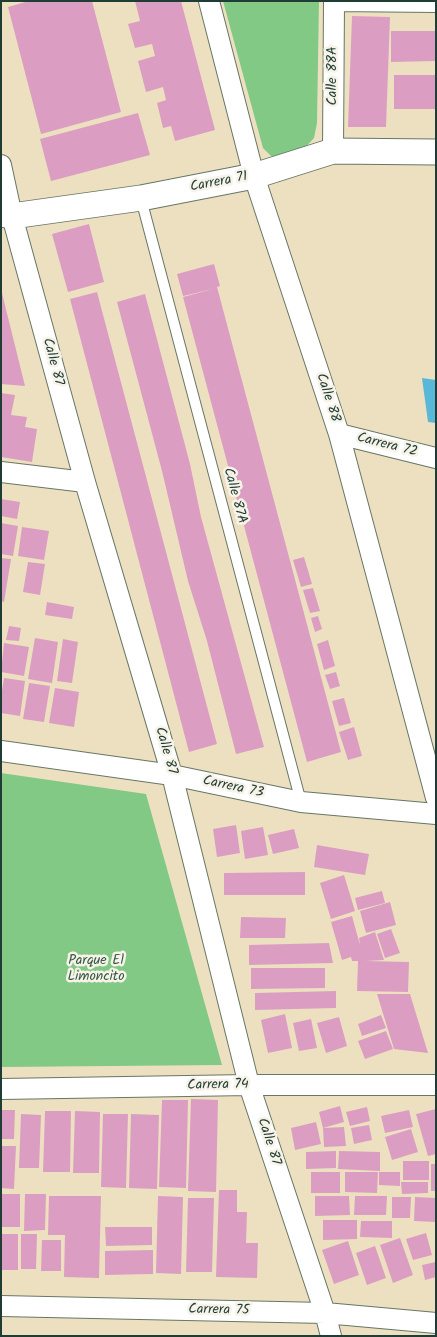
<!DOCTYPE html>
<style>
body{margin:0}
#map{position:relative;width:437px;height:1337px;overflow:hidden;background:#ede0c0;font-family:Kalam,sans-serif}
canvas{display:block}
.frame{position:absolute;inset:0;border:2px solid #1f3d34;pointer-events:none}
</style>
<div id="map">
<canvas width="437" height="1337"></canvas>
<div class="frame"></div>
</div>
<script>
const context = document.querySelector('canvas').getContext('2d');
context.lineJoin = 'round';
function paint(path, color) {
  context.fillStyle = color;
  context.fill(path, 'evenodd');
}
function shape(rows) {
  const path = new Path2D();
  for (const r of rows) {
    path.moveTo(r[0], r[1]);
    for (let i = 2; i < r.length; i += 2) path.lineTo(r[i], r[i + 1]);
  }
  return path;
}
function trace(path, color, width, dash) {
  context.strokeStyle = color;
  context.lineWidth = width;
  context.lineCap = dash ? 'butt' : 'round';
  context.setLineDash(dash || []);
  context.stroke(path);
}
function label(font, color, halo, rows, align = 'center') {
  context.font = font + ' Kalam,sans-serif';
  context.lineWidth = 5;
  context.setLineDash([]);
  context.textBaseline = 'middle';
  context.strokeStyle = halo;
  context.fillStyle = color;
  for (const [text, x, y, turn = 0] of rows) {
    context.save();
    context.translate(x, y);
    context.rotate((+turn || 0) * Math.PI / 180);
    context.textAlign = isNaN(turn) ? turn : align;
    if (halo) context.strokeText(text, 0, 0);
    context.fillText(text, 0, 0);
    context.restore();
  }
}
const green = shape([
 [223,1,319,1,317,123,314,138,303,150,286,156,271,156,263,148],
 [1,773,146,794,222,1065,1,1067]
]);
const water = shape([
 [422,378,436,380,436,423,428,422]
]);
const building = shape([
 [29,1,92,1,121,112,41,134,8,7],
 [135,1,181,1,215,130,175,141,171,126,163,128,157,103,166,100,163,87,146,92,138,61,155,56,152,44,135,48,128,24,140,21],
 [352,16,390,17,386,127,348,127],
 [391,31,436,31,436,61,391,62],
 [394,75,436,75,436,109,394,109],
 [138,113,150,155,51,181,40,139],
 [89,224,104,282,68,292,52,234],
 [214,264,220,286,217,287,341,752,307,762,183,297,213,289,183,296,177,274],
 [97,292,217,744,189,752,70,299],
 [1,293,2,293,25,386,1,384],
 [145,294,190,464,201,517,264,747,236,754,207,641,188,581,162,471,117,302],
 [1,393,15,395,11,415,27,417,25,427,37,429,32,462,1,457],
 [1,499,20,502,17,519,1,516],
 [1,523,18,526,13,556,1,554],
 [22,527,49,531,44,560,18,556],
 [304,557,312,584,301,587,293,560],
 [1,558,11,559,4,602,1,601],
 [28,562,45,564,40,595,23,592],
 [313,588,320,611,310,613,303,590],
 [47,602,74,607,72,619,45,615],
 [318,616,322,629,315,632,311,618],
 [9,626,21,628,19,641,6,640],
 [35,638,58,642,52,683,28,679],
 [63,639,78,642,72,683,57,681],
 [328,640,335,666,324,670,317,644],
 [4,643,29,647,24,676,1,672],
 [336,672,340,686,330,689,325,675],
 [4,678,25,681,20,716,1,713,1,697],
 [29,683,50,686,44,722,23,719],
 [55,688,79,692,74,727,49,723],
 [344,698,351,723,339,726,332,701],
 [354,727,362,756,348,760,339,732],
 [236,825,240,853,217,857,213,829],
 [263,827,268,855,245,859,241,831],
 [294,829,299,848,273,854,268,835],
 [317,845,369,854,365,875,314,867],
 [305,872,305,895,224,895,224,873],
 [344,875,355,911,331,919,320,883],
 [382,891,385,903,358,910,355,898],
 [390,902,396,925,366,933,360,911],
 [352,916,360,945,359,938,375,932,384,960,366,961,409,962,408,992,357,991,358,961,352,961,351,957,342,960,331,922],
 [241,917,286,918,285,938,240,938],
 [391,929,400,953,385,958,377,934],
 [329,943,333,963,249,965,249,945],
 [251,968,325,968,325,988,251,989],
 [336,991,336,1008,255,1010,255,993],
 [377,994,410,994,428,1053,394,1049],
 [285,1014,292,1048,268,1053,261,1020],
 [381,1015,386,1028,362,1036,358,1024],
 [339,1017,347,1046,326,1053,317,1023],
 [311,1019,317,1048,299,1051,293,1023],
 [386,1031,393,1049,365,1059,358,1041],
 [191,1099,218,1100,216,1192,188,1191],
 [162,1100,188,1100,186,1188,159,1187],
 [340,1106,344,1122,323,1128,319,1112],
 [367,1107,370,1121,350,1126,346,1112],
 [436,1109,436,1154,428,1156,416,1114],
 [1,1110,15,1110,14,1139,1,1139],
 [409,1110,413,1127,385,1133,381,1116],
 [45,1111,71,1111,70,1172,43,1172],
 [75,1111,100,1112,99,1173,73,1173],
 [21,1114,41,1115,39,1168,19,1168],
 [103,1114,128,1114,126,1188,101,1187],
 [131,1114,159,1115,157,1189,129,1188],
 [316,1122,321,1144,295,1150,291,1128],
 [369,1125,372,1140,354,1144,351,1128],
 [344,1127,346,1146,324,1147,323,1128],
 [411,1129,418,1152,392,1160,385,1137],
 [1,1146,16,1146,14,1189,1,1188],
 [336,1151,336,1168,306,1169,306,1152],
 [339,1151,380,1152,380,1171,338,1169],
 [403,1161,429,1161,429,1180,403,1180],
 [431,1164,436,1164,436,1191,431,1191],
 [311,1172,340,1172,340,1193,311,1193],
 [345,1172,378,1172,377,1193,345,1192],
 [379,1172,400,1172,400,1186,379,1185],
 [401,1182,428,1182,428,1193,402,1194],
 [219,1190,237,1190,237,1212,247,1212,246,1243,258,1243,257,1278,216,1277],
 [1,1194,20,1194,20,1227,1,1227],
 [25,1194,46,1194,45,1230,24,1231],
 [49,1196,101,1196,99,1278,64,1277,65,1235,48,1235],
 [158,1196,183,1197,181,1274,156,1273],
 [315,1196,349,1196,350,1215,315,1216],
 [355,1196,387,1196,386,1215,354,1215],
 [392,1197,411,1197,410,1218,392,1218],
 [415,1197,436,1198,436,1222,414,1221],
 [188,1198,214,1198,212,1272,186,1272],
 [323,1220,357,1220,357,1239,323,1240],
 [361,1221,392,1221,392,1238,360,1237],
 [105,1227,152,1227,152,1245,106,1246],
 [426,1233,432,1255,413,1260,406,1239],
 [1,1234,18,1234,18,1270,1,1270],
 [21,1234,37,1234,36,1269,21,1269],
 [400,1238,413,1275,393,1283,380,1245],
 [42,1240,61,1240,61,1271,41,1271],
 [348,1241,359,1275,334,1284,322,1250],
 [375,1246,386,1278,367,1285,356,1253],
 [153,1250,153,1274,105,1275,105,1251],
 [436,1262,436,1277,425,1280,422,1265]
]);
const service = shape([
 [141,199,301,802]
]);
const minor = shape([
 [209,1,254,176,339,434,436,798],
 [334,1,436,2],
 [333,151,334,1],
 [1,165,12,216,85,482,172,775,249,1085,325,1313,331,1336],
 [339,434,436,458],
 [1,472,85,482],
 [1,751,172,775,301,802,436,814],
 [1,1089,249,1085,436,1085],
 [1,1306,325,1313,436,1323]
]);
const tertiary = shape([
 [1,214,12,216,141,198,254,176,333,151,436,152]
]);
const streetNames = [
 ["Calle 88A",334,76,-90],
 ["Carrera 71",219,183,-11],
 ["Calle 87",52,362,75],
 ["Calle 88",327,398,72],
 ["Carrera 72",387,446,14],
 ["Calle 87A",234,496,75],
 ["Calle 87",165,751,74],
 ["Carrera 73",233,788,12],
 ["Carrera 74",218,1086,-1],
 ["Calle 87",268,1142,72],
 ["Carrera 75",219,1311,1]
];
const parkNames = [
 ["Parque El",96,962],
 ["Limoncito",96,978]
];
paint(green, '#82c985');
paint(water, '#59b7d7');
paint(building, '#db9ec2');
trace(service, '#677665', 12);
trace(minor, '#677665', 22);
trace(tertiary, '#677665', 27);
trace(service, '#fff', 10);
trace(minor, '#fff', 20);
trace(tertiary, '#fff', 25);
label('14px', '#1f3d34', '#f7f3e8', streetNames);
label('14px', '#335944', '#f7f3e8', parkNames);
</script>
